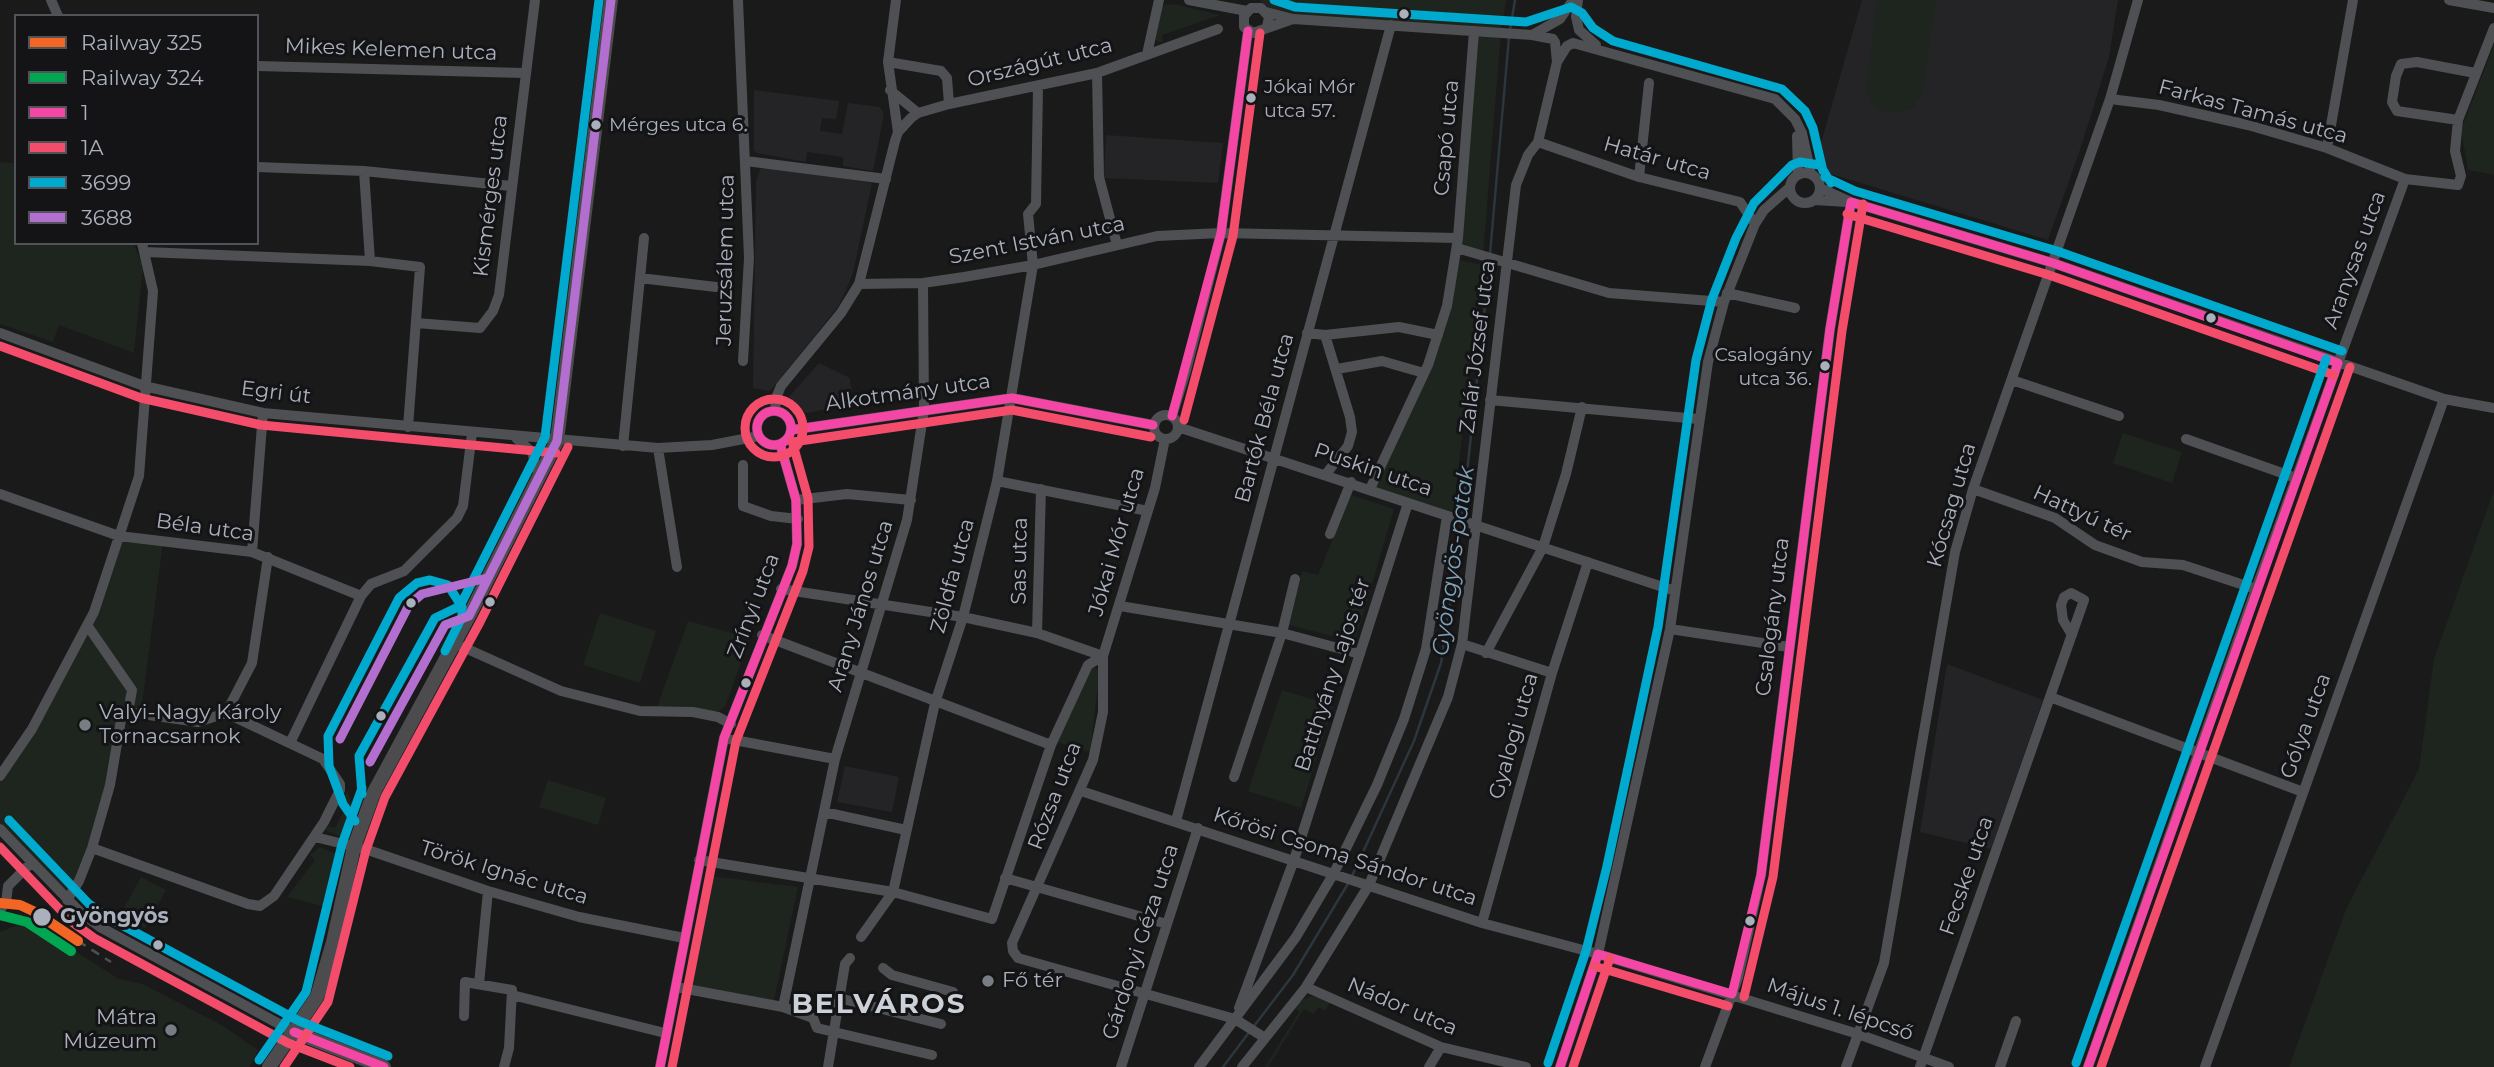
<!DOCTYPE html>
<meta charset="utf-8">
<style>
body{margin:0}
#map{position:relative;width:2494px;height:1067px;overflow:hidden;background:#1a1a1a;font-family:Montserrat,sans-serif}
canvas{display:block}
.legend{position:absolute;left:14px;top:14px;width:245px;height:231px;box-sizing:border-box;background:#141416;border:2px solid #505358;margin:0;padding:9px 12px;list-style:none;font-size:21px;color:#aab1bc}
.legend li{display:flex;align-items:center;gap:14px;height:35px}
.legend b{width:35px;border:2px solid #505358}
</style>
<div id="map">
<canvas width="2494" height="1067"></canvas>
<ul class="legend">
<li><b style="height:9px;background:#f26522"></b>Railway 325</li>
<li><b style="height:9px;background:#00a651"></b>Railway 324</li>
<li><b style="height:9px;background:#f346a5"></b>1</li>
<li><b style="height:9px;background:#f44d6c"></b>1A</li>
<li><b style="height:9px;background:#00a9ce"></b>3699</li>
<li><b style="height:9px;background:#b36fd0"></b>3688</li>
</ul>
</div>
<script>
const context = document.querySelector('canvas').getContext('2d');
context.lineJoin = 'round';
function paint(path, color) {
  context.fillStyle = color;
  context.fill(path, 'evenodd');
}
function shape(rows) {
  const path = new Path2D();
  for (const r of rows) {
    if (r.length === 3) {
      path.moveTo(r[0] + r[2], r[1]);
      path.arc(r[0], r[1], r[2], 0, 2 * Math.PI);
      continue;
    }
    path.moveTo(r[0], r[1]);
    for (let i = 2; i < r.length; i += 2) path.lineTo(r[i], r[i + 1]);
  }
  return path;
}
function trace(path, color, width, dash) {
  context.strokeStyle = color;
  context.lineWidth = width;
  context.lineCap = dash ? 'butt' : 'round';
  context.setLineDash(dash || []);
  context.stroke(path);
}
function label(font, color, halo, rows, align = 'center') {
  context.font = font + ' Montserrat,sans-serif';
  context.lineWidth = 6;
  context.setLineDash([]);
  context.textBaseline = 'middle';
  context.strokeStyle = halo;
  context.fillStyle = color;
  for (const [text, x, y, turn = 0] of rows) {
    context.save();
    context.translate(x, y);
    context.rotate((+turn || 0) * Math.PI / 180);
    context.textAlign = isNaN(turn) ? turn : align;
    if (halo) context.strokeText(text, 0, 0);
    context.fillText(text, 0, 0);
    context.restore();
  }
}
const built = shape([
 [1862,0,2118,0,2109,57,2081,147,2048,240,1828,173,1817,157],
 [754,90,839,101,836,119,822,118,820,131,842,134,848,103,880,107,884,114,873,171,843,166,843,157,807,152,806,162,757,153,754,150],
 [1106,135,1223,143,1218,183,1104,178],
 [768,167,872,183,853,273,846,290,838,307,770,391,753,388,756,182,760,169],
 [819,363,850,378,853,405,793,415,787,399],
 [1947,664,2043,700,1991,849,1920,832],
 [845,766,899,777,892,812,837,802]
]);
const green = shape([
 [1261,0,1506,0,1501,32,1483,255,1457,243,1474,31,1305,20,1261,8],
 [1877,0,1936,0,1922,95,1913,108,1899,113,1883,111,1871,103,1866,90],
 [1167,4,1178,5,1220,15,1162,35,1163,42,1158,42,1155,38,1162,7],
 [2494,45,2494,175,2468,170,2461,130],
 [0,162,16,163,16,243,133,243,143,266,134,353,59,325,53,342,0,324],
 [1455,259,1482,265,1453,515,1375,487,1412,409],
 [2123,433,2182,452,2172,483,2113,463],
 [2494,490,2494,1067,2289,1067,2346,909,2419,769,2434,659],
 [1351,495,1394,509,1355,642,1289,625,1302,571,1318,575],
 [119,536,163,542,141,713,128,713,110,785,67,900,0,829,0,776,65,671],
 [600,613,656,631,640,683,583,665],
 [688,621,750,638,725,707,718,712,657,707],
 [1092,667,1100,670,1090,752,1057,742],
 [1282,690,1333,706,1301,808,1248,791],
 [548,780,606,798,598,825,539,807],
 [347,790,356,815,349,834,341,837,325,830,329,826,335,828,347,805,344,797],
 [320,847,343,857,330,908,287,897,315,860,310,855],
 [711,876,798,887,774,1001,687,987],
 [141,877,166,890,145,928,120,915],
 [28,921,119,979,143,984,223,1026,258,1050,250,1067,0,1067,0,932],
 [1313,996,1330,1002,1325,1011,1318,1007,1314,1014,1304,1009,1268,1067,1265,1067,1299,1012,1293,1007,1301,1000]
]);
const stream = shape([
 [1510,30,1515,0],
 [1490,254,1509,37],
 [1462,518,1490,260],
 [1352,876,1414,741,1441,663,1462,525],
 [1254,1026,1293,975,1349,882],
 [1223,1067,1250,1031]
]);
const minor = shape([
 [51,0,58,16],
 [738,0,749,258,743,361],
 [896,0,888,62,898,132],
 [1189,0,1247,11],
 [1578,0,1576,17,1579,30,1596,45],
 [2449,0,2494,8],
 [1266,12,1293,19,1532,35,1553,39],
 [1267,27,1269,17,1261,8,1251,8,1244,16,1244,27,1253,33,1293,19],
 [1532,35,1560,19,1573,0],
 [1147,54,1159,0],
 [888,62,941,71,947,78,949,104],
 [1557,62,1567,46,1573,43,1775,99,1795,119,1802,133,1811,174],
 [257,66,524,73],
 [1097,73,1099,177,1117,245],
 [890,90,918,113],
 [2110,99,2159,105,2248,125,2327,148,2405,179,2458,185,2461,176,2455,151,2458,120,2494,28],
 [2458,120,2397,111,2392,102,2396,76,2401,64,2417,62,2475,73],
 [1797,136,1798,175],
 [1538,142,1639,177,1740,202,1755,224],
 [2327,148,2353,0],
 [746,161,886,179],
 [257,167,364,171,511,186],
 [364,171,370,261],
 [1805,188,15],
 [1639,177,1649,83],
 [1820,188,1851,202,2053,263,2444,399,2494,408],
 [1815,200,1847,202],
 [1457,248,1609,293,1724,302],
 [145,252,370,261,420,267,408,427],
 [640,278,644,238],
 [859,284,923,283,964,277,1033,265,1157,236,1221,233,1458,238],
 [1727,293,1795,308],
 [416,323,480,328,493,311,499,295,535,0],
 [0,333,144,386,263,413,658,448,712,445,759,436],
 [1307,333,1325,335,1350,417,1352,432,1348,446,1326,474],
 [1325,335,1399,327,1438,335],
 [1337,369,1382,361,1424,373],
 [2012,380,2119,416],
 [1490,400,1698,419],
 [775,411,776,398,781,386,841,313,859,284,895,141,898,132,911,118,918,113,949,104,1097,73,1218,29],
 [774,428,17],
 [1166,427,12],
 [1172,416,1186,371,1221,233,1248,31],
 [1178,427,1675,591],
 [791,430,1012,398,1153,425],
 [516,438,532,452,539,477],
 [1165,439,1155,488,1103,656,1103,712,1093,760,1012,943,1013,951,1018,958,1235,1019,1265,1038],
 [2186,439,2296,478],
 [623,446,640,278,716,287],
 [658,448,677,567],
 [743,465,743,506,771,516,798,519],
 [997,481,1148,511],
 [1370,489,1428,365,1447,306,1458,238,1474,31],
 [1973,489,2055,518,2095,545,2142,562,2183,565,2256,589],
 [0,494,119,536,252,552,361,596],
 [796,500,847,494,911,500],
 [1330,534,1351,482],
 [252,552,263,413],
 [781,589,963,617,1037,633,1103,656],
 [1120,606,1282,633,1360,654],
 [87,625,132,690,128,712],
 [1670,629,1789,647],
 [1037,633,1041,489],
 [762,635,1051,745],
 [454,643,561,691,640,711,693,712,718,717,731,724],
 [1462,644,1552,673],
 [1486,653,1543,547,1566,474,1582,407],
 [2050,697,2303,792],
 [226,713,252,663,268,557],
 [724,738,835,759],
 [290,743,361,596,371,584,404,571,457,518,463,506,472,433],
 [0,776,32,729,94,612,139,476,153,291,142,243],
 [1234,777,1282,633,1295,579],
 [1081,791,1482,923,1598,954,1858,1034,1949,1067],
 [824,812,906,830],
 [1176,821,1391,25],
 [0,829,81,913,100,927,294,1032],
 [315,837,368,850,488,891,579,917,684,938],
 [92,848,248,904,260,906,274,896,324,822,340,790,340,784,323,759,226,713],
 [699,860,893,892,992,919,1051,745,1088,665,1103,656],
 [1005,878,1167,924],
 [67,900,79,881,92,848,110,785,121,720,128,712,198,722,226,713],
 [0,909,6,903,8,886,32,862],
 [1482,923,1552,673,1588,562],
 [861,937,893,892,935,703,963,617,997,481,1033,265,1028,214,1036,204,1038,87],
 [883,968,892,975,953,992],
 [479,984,488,891],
 [676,987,783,1007,835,759,907,520,924,410,923,283],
 [1306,987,1441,1047,1526,1067],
 [512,995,665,1033],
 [839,998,941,1024],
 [783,1007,813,1018,817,1028,932,1055],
 [1239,1008,1294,860,1408,503],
 [464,1016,465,982,512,990,509,1048,504,1067],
 [660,1067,724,738,792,566,797,544,796,500,780,444],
 [828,1067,845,964,850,958],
 [1121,1067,1198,828],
 [1199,1067,1296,937,1334,873,1377,785,1404,719,1426,649,1447,516],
 [1242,1067,1306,987,1369,885,1448,697,1462,644,1516,185,1528,155,1538,142,1557,62,1555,42],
 [1429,1067,1441,1047],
 [1560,1067,1598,954,1670,629,1708,362,1724,302,1755,224,1764,210,1789,188],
 [1705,1067,1738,978,1761,875,1830,329,1851,202],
 [1846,1067,1884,963,1955,552,1973,489,2110,99,2138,0],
 [1920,1067,2084,600,2071,593,2064,597,2061,605,2063,620,2072,635],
 [2000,1067,2016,1021],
 [2088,1067,2256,589,2405,179],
 [2205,1067,2444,399]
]);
const major = shape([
 [294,1032,384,1067],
 [269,1067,317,997,333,942,354,847,374,792,469,616,557,441,611,0]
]);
const rail = shape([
 [78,941,111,962]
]);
const bus1 = shape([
 [1851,202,2053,263,2338,363],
 [774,428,17],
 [1172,416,1221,233,1248,31],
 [791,430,1012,398,1153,425],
 [1598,954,1732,994],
 [1732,994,1761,875,1830,329,1851,202],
 [294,1032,384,1067],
 [660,1067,724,738,792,566,797,544,796,500,780,444],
 [1560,1067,1598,954],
 [2088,1067,2338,363]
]);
const bus2 = shape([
 [1847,214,2049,275,2334,375],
 [0,346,141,398,261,425,556,453],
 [774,428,29],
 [1184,420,1233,236,1260,33],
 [793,442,1012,410,1151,437],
 [0,847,72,922,94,938,288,1043,350,1067],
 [1594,966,1728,1006],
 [1744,997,1773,877,1842,331,1863,204],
 [284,1067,328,1002,366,850,385,797,480,622,568,447],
 [672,1067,736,741,803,571,809,547,808,498,792,441],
 [1573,1067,1610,958],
 [2101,1067,2350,367]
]);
const bus3 = shape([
 [1274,0,1295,7,1526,22,1571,7,1582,13,1593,28,1613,41,1782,89,1805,111,1813,128,1823,171],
 [1825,177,1855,191,2057,251,2342,351],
 [362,794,359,756,435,618,460,606,545,437,599,0],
 [9,820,89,904,107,917,299,1021,388,1056],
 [355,821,343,804,329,766,328,736,399,598,417,583,430,580,448,585,462,607,462,617,445,651],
 [259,1060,306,992,342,844,362,788],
 [1548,1063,1586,951,1607,866,1658,627,1696,360,1712,299,1736,238,1754,203,1792,165,1800,162,1820,165,1831,183],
 [2076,1063,2326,359]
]);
const bus4 = shape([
 [469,616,557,441,611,0],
 [340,739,409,605,422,594,487,578],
 [370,762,445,625,469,616]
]);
const rail1 = shape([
 [0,903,20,905,33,911,78,941]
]);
const rail2 = shape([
 [0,915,27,922,71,951]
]);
const markers = [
 [1404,14,6,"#aab1bc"],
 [1251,98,6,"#aab1bc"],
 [596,125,6,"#aab1bc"],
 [2211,318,6,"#aab1bc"],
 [1825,366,6,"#aab1bc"],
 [490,602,6,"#aab1bc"],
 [411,603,6,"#aab1bc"],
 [746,683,6,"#aab1bc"],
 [381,716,6,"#aab1bc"],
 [85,725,7,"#787c83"],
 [42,917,10,"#aab1bc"],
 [1750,921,6,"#aab1bc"],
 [158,945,6,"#aab1bc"],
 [988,981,7,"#787c83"],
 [171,1030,7,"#787c83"]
];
const busNames = [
 ["Jókai Mór",1264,87],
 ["utca 57.",1264,111],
 ["Mérges utca 6.",609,125],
 ["Csalogány",1812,355,"right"],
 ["utca 36.",1812,379,"right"]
];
const streetNames = [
 ["Mikes Kelemen utca",391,50,2],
 ["Országút utca",1040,63,-14],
 ["Farkas Tamás utca",2253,112,15],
 ["Csapó utca",1447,138,-85],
 ["Határ utca",1657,159,16],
 ["Kismérges utca",491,196,-83],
 ["Szent István utca",1037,241,-11],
 ["Jeruzsálem utca",726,260,-89],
 ["Aranysas utca",2355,260,-70],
 ["Zalár József utca",1478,347,-83],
 ["Egri út",276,393,7],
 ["Alkotmány utca",908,393,-8],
 ["Bartók Béla utca",1265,418,-75],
 ["Puskin utca",1373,470,19],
 ["Kócsag utca",1952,505,-74],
 ["Hattyú tér",2082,514,25],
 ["Béla utca",205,528,8],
 ["Jókai Mór utca",1117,542,-74],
 ["Sas utca",1020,561,-89],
 ["Zöldfa utca",953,576,-75],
 ["Zrínyi utca",754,606,-69],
 ["Arany János utca",861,606,-73],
 ["Csalogány utca",1773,617,-83],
 ["Batthyány Lajos tér",1333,675,-72],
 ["Gólya utca",2306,726,-70],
 ["Gyalogi utca",1514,736,-74],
 ["Rózsa utca",1055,796,-69],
 ["Kőrösi Csoma Sándor utca",1345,857,18],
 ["Török Ignác utca",504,873,17],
 ["Fecske utca",1967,876,-71],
 ["Gárdonyi Géza utca",1141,942,-72],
 ["Nádor utca",1402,1007,23],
 ["Május 1. lépcső",1840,1010,19]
];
const poiNames = [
 ["Valyi-Nagy Károly",99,713],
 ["Tornacsarnok",99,737],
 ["Fő tér",1002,981],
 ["Mátra",157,1018,"right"],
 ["Múzeum",157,1042,"right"]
];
const stopNames = [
 ["Gyöngyös",60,917]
];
const waterNames = [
 ["Gyöngyös-patak",1454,561,-82]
];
const districtNames = [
 ["BELVÁROS",879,1005]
];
paint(built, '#242426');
paint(green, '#1d251e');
trace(stream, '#2c363d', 2.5);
trace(minor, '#4e5053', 10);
trace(major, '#4c4c4f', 14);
trace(rail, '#4e4f52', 2.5, [9, 7]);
trace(bus1, '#f346a5', 9);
trace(bus2, '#f44d6c', 9);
trace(bus3, '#00a9ce', 9);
trace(bus4, '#b36fd0', 9);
trace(rail1, '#f26522', 10);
trace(rail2, '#00a651', 10);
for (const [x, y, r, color] of markers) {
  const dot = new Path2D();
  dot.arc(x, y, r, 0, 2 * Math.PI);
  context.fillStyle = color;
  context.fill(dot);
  trace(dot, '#141416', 2.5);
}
label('19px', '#aab1bc', '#141416', busNames, 'left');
label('21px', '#aab1bc', '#141416', streetNames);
label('21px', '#aab1bc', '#141416', poiNames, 'left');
label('bold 21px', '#aab1bc', '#141416', stopNames, 'left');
label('italic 23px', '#80a2b8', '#141416', waterNames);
context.letterSpacing = '2px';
label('bold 28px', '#ccd0d7', '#141416', districtNames);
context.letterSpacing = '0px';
</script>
